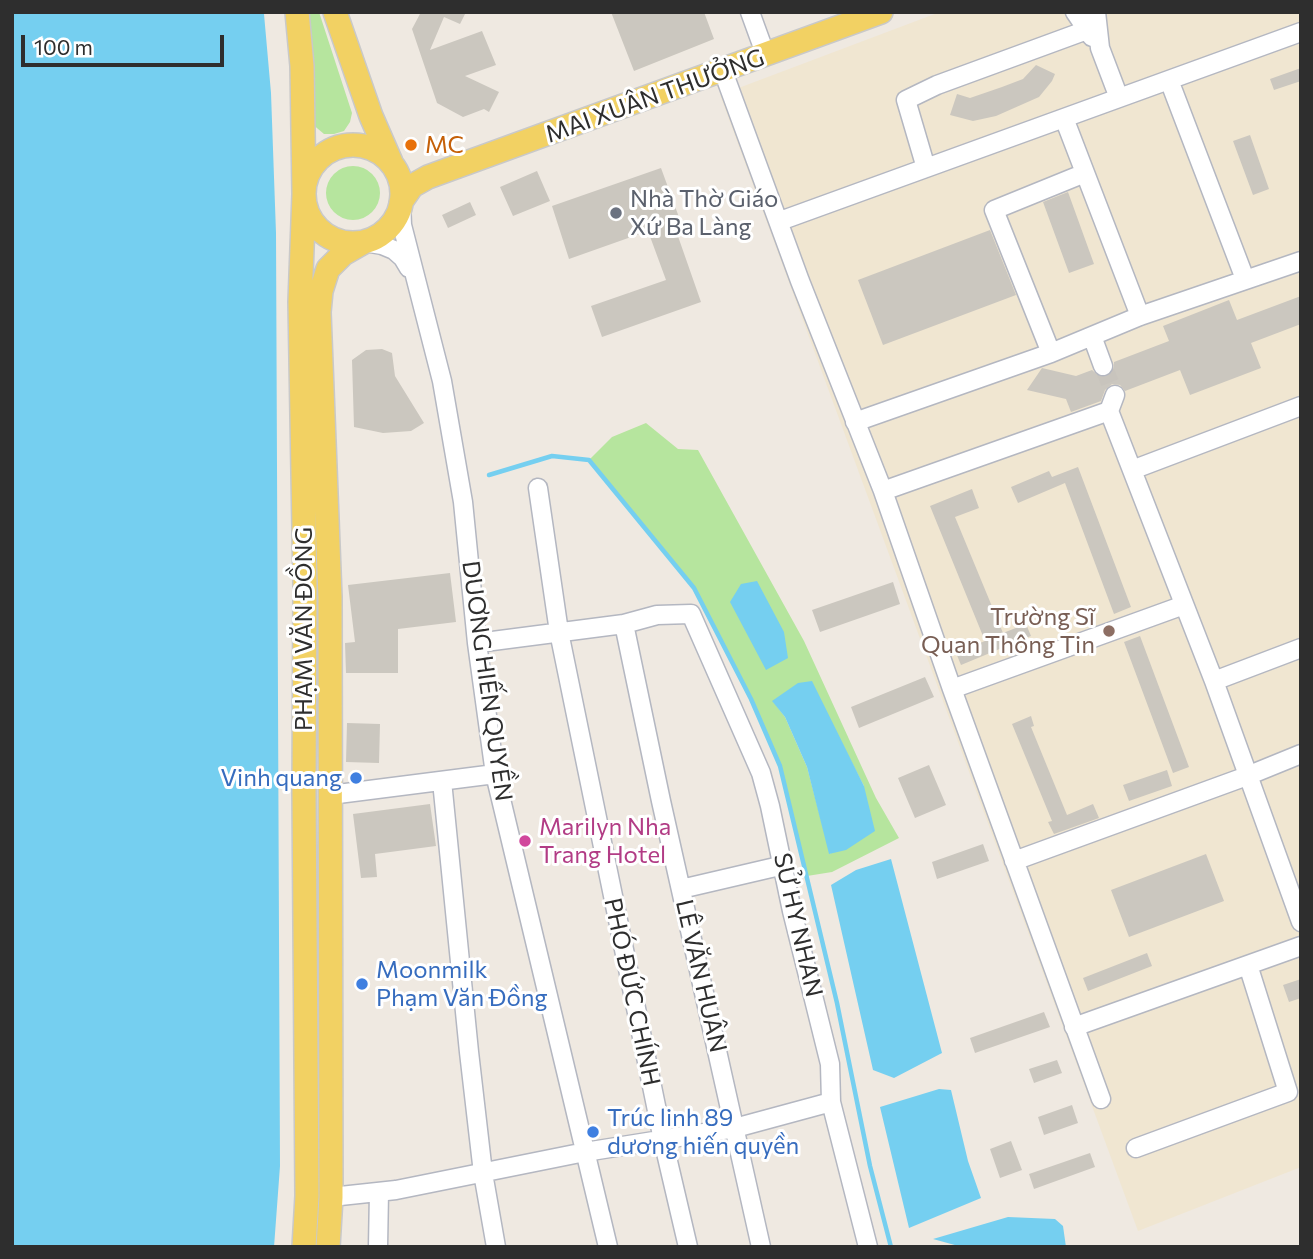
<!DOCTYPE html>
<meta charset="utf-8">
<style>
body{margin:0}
#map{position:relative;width:1313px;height:1259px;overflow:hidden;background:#efe9e1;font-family:Commissioner,sans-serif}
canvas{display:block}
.frame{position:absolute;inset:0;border:14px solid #2e2e2e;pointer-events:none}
.scale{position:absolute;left:21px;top:35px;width:203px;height:32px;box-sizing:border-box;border:4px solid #2e2e2e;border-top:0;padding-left:9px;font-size:21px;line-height:24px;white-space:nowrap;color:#2e2e2e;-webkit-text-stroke:5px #fff;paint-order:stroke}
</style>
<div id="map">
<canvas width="1313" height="1259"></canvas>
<div class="frame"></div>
<div class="scale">100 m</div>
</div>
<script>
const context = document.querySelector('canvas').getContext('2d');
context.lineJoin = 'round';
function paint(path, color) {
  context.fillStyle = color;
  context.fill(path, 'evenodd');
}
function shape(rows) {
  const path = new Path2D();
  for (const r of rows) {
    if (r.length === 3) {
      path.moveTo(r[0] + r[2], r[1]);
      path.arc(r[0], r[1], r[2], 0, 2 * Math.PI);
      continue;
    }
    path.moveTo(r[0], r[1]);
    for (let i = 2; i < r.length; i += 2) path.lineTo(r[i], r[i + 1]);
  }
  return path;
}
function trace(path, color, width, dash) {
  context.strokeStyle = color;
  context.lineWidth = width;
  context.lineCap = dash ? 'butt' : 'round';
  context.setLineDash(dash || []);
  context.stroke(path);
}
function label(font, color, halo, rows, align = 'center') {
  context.font = font + ' Commissioner,sans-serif';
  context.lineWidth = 6;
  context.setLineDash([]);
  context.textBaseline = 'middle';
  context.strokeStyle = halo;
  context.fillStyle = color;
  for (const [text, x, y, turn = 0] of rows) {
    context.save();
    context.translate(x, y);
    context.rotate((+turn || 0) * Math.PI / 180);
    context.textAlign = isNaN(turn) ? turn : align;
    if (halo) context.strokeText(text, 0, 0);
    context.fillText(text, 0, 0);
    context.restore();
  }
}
const education = shape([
 [940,12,1301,12,1301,1167,1138,1231,720,95]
]);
const green = shape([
 [306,12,319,12,352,113,350,122,344,131,334,134,324,134,311,123],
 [353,193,27],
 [646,423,678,449,698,450,804,641,876,798,899,838,832,872,807,876,780,765,751,699,694,588,589,460,612,437],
 [773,701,838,736,864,786,830,854,807,767,785,717]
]);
const water = shape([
 [12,12,263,12,264,14,271,93,276,233,280,1166,274,1247,12,1247],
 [757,581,784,632,788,658,766,670,730,602,741,584],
 [812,681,864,786,875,831,846,850,829,854,807,767,785,717,772,701,798,683],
 [891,859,942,1053,894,1078,873,1070,831,885,856,870],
 [939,1089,951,1090,968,1161,981,1198,909,1228,880,1107],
 [1008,1217,1055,1219,1063,1226,1066,1247,962,1247,933,1239]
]);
const stream = shape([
 [489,475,552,456,589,460,694,588,751,699,780,766,837,1003,870,1166,891,1247]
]);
const building = shape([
 [421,12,466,12,460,24,444,17,430,50,482,31,496,65,465,76,499,92,489,112,484,109,463,117,437,103,412,29],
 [611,12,704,12,714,39,634,71],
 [1036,65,1055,74,1052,81,1039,97,996,116,973,121,950,115,957,94,970,98,1002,87,1023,79],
 [1301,68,1301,81,1274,90,1270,79],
 [1250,135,1269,189,1253,195,1233,141],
 [661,168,680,220,673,222,701,302,602,337,591,306,666,280,648,231,569,259,552,206],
 [537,171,550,201,513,216,500,187],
 [1068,192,1094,264,1069,273,1043,202],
 [470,202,476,215,448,228,442,215],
 [990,230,1016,295,883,345,858,280],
 [1301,296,1301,324,1251,343,1261,368,1190,395,1180,370,1125,391,1120,385,1112,384,1105,390,1101,401,1071,412,1066,399,1027,390,1042,368,1076,376,1092,370,1100,377,1108,376,1114,369,1114,362,1169,341,1163,326,1229,300,1237,320],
 [382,349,392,353,395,376,424,423,411,431,383,433,354,427,352,360,366,350],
 [1078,467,1131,607,1114,614,1065,483,1018,503,1011,487,1049,471,1052,477],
 [972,489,979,508,955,517,1003,633,1026,624,1031,636,961,665,956,653,985,641,930,506],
 [450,573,456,622,398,629,398,673,346,673,345,643,355,642,348,585],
 [893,582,900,604,820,632,812,610],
 [1140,636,1189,767,1173,773,1124,642],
 [925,677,934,697,859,728,851,707],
 [1031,716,1034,726,1031,727,1067,815,1093,804,1099,818,1054,834,1048,822,1052,821,1012,724],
 [347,723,380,724,379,763,346,762],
 [929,765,946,805,915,818,898,778],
 [1167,770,1172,786,1129,801,1123,785],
 [430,804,436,846,375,854,377,877,361,878,353,814],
 [983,844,989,861,937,879,932,862],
 [1206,854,1224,901,1129,937,1111,890],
 [1147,953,1152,966,1088,991,1083,978],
 [1301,979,1301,998,1289,1002,1283,985],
 [1044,1012,1050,1027,975,1053,970,1038],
 [1057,1060,1062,1073,1034,1083,1029,1069],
 [1072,1105,1078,1123,1044,1135,1038,1117],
 [1011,1141,1022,1170,1000,1178,990,1149],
 [1090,1153,1095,1167,1034,1189,1029,1174]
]);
const minorTunnel = shape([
 [1103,366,1115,395]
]);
const minor = shape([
 [750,12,766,56],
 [1075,12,1092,37],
 [1096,12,1100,48,1119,98],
 [723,71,800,281,883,491,952,689,1101,1099],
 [1169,80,1245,279],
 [1064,118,1140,316],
 [926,168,906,100,937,85,1087,30],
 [401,203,402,225,442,381,463,502,477,643,495,774,608,1247],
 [780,221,1301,32],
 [364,242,382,245,394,250,403,258,409,268],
 [1092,336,1103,366],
 [1051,353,994,210,1085,173],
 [1115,395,1109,411,1214,681,1301,922],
 [855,422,1051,353,1140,316,1301,261],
 [1132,470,1301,406],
 [538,488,559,632,663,1140,688,1247],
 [883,491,1109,411],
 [624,624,661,801,761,1247],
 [477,643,624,624,657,615,691,614,761,773,770,806,792,911,830,1064,831,1102,868,1247],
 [1214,681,1301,648],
 [952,689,1184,605],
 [442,781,469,1052,483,1173,496,1247],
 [330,795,495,774],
 [1014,861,1247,776,1301,754],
 [681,889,784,865],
 [1074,1027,1301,946],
 [1136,1148,1288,1092,1248,965],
 [331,1197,396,1190,585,1152,735,1128,831,1102],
 [378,1247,379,1192]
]);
const major = shape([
 [297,12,302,66,304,194,300,302,305,587,304,792,307,1196,304,1247],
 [335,12,371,116,391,162],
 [353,194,49],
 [401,202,412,186,428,177,881,12],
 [328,1247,331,1197,330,597,319,312,321,291,328,269,343,254,364,242]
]);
const markers = [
 [411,145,7,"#e8710a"],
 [616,213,7,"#6b7280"],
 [1109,631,7,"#8d6e63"],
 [356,778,7,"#3f7fe0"],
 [525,841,7,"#d1479c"],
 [362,984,7,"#3f7fe0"],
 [593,1132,7,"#3f7fe0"]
];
const streetNames = [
 ["MAI XUÂN THƯỞNG",655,96,-20],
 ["PHẠM VĂN ĐỒNG",304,629,-90],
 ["DUƠNG HIẾN QUYỀN",487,681,82],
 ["SỬ HY NHAN",798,925,77],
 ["LÊ VĂN HUÂN",701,976,77],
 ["PHÓ ĐỨC CHÍNH",632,992,78]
];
const foodNames = [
 ["MC",425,145]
];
const worshipNames = [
 ["Nhà Thờ Giáo",630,199],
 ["Xứ Ba Làng",630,227]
];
const educationNames = [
 ["Trường Sĩ",1095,617],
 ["Quan Thông Tin",1095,645]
];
const shopNames = [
 ["Vinh quang",342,778,"right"],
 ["Moonmilk",376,970],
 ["Phạm Văn Đồng",376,998],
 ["Trúc linh 89",607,1118],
 ["dương hiến quyền",607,1146]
];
const hotelNames = [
 ["Marilyn Nha",539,827],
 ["Trang Hotel",539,855]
];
paint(education, '#f0e6d1');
paint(green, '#b6e59e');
paint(water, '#75cff0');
trace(stream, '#75cff0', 4.5);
paint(building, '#cbc7bf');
trace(minorTunnel, '#c8c4bd', 18, [18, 9]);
trace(minor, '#b4b7c1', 21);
trace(major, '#c9c9c9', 26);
trace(minor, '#fff', 18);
trace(major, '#f2d163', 23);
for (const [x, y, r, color] of markers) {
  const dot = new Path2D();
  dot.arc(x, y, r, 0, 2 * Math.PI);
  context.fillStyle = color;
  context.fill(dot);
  trace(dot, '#fff', 2.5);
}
label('24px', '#2e2e2e', '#fff', streetNames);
label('24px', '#c56008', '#fff', foodNames, 'left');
label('24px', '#5b616d', '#fff', worshipNames, 'left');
label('24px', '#785e54', '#fff', educationNames, 'right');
label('24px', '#366cbe', '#fff', shopNames, 'left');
label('24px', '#b23c85', '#fff', hotelNames, 'left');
</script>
